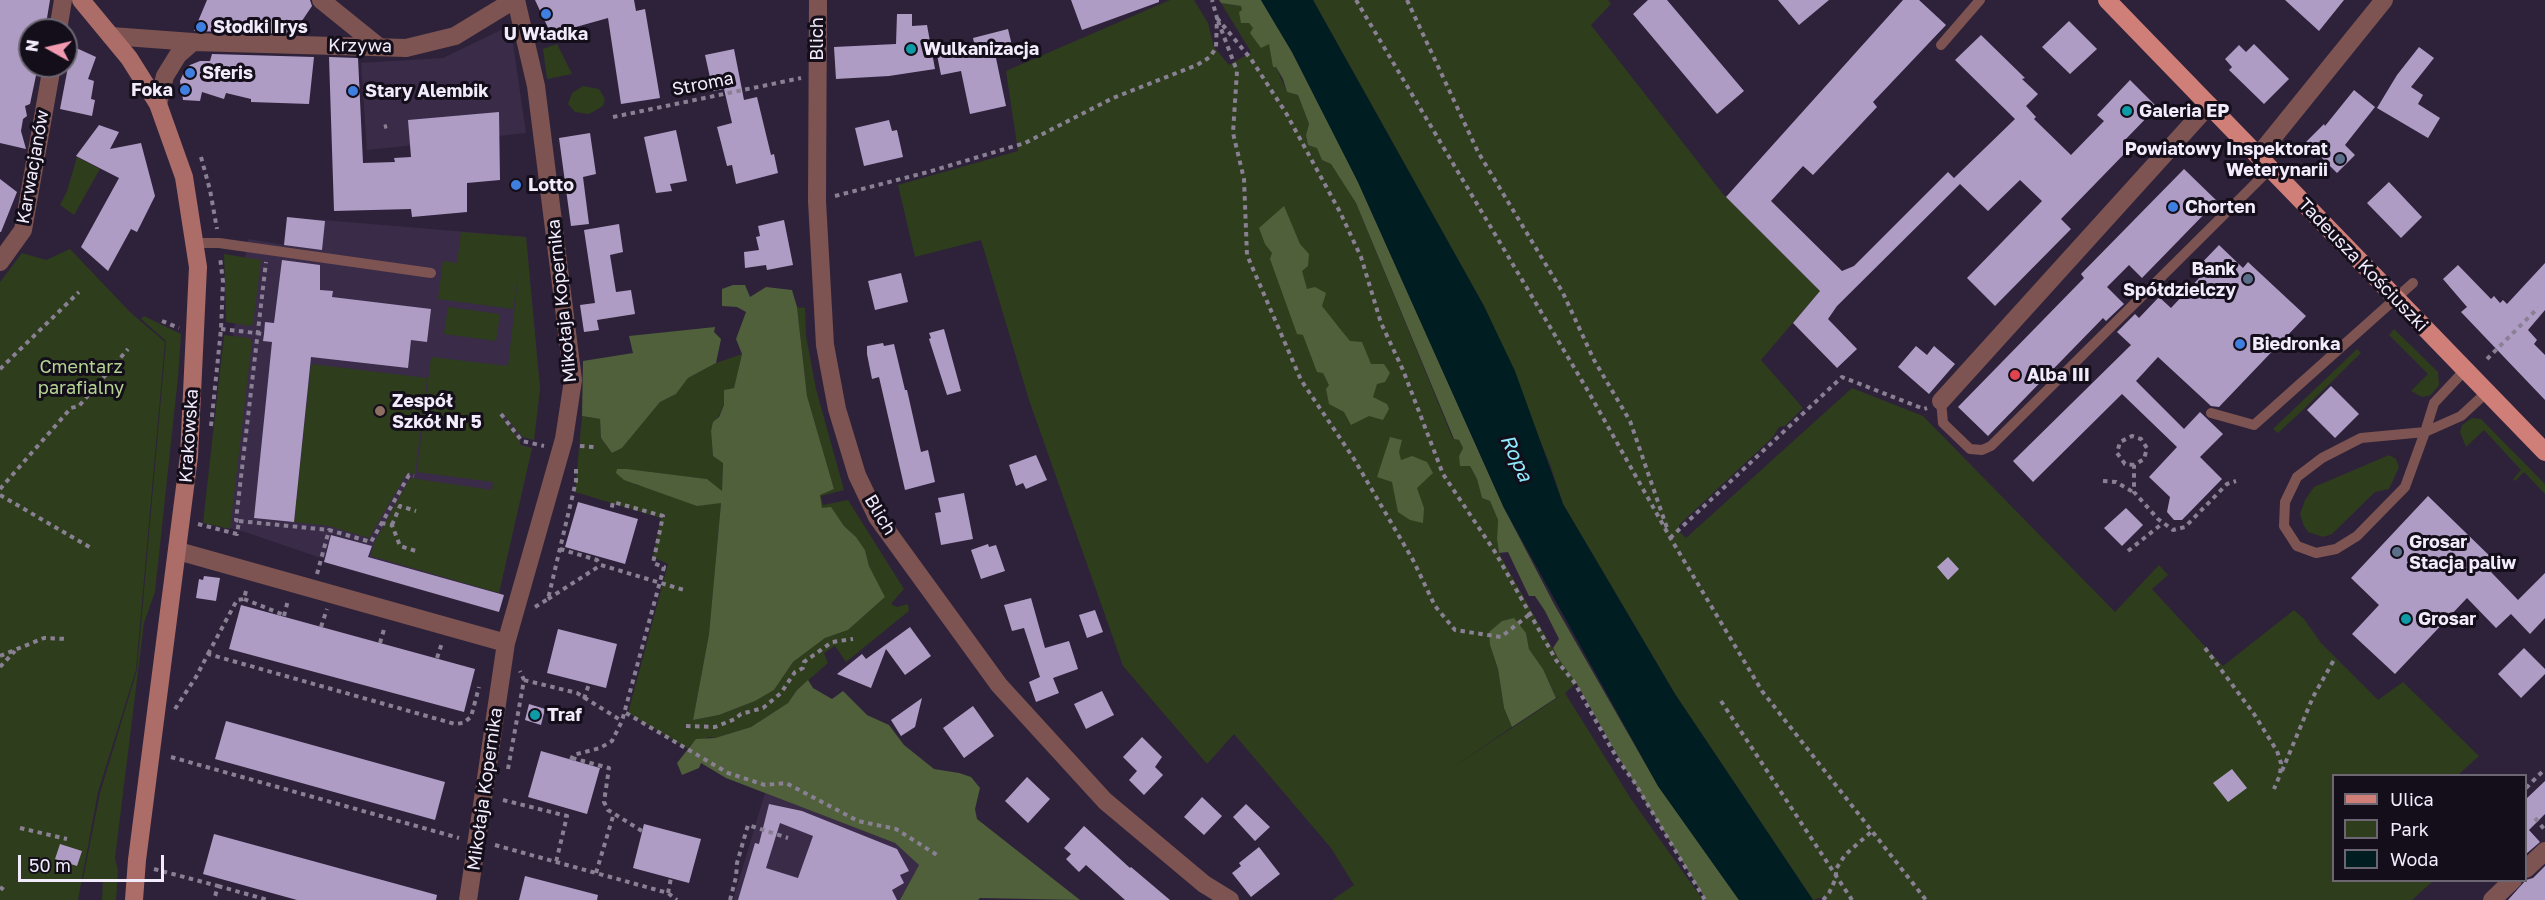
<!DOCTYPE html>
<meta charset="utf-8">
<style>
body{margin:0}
#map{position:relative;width:2545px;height:900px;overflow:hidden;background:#2e223a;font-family:"Golos Text",sans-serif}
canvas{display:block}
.legend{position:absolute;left:2332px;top:774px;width:195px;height:108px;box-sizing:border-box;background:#130e19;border:2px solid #6c6673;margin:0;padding:8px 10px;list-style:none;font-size:18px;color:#f2ebfb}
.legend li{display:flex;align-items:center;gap:12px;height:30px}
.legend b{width:30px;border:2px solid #6c6673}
.north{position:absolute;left:18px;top:18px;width:60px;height:60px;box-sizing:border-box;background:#130e19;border:2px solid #6c6673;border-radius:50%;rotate:278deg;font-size:16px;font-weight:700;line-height:24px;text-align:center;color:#f2ebfb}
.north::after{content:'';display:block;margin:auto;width:21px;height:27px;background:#f29ab0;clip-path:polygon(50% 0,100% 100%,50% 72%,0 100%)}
.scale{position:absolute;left:18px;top:855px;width:146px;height:27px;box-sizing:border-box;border:3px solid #f2ebfb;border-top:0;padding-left:8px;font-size:18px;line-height:21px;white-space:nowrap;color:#f2ebfb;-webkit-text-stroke:4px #130e19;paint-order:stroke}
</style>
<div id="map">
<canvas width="2545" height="900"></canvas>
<ul class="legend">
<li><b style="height:8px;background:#d07e78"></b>Ulica</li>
<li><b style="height:16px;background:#2e3d1b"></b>Park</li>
<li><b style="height:16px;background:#001d22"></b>Woda</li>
</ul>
<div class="north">N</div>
<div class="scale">50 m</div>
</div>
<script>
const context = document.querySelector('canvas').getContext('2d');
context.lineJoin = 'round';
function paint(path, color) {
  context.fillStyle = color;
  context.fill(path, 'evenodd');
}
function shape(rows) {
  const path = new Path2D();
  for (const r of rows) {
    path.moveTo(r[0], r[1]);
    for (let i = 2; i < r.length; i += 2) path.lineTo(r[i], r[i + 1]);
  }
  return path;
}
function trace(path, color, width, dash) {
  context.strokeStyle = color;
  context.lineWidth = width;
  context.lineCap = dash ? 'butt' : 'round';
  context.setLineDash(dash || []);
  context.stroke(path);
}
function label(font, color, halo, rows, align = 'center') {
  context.font = font + ' "Golos Text",sans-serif';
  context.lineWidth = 6;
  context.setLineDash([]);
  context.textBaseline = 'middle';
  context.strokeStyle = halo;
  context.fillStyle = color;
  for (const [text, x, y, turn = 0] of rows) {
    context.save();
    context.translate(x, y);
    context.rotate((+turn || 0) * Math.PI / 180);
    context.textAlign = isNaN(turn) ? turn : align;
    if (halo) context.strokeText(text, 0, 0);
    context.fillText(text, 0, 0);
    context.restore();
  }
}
const built = shape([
 [507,27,511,30,526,133,367,150,361,63,443,58],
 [287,217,526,237,540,388,534,440,522,437,519,444,532,448,499,593,369,557,372,546,331,534,324,559,245,532,204,522,248,239,284,245],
 [765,793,895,843,919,865,900,900,733,900]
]);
const green = shape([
 [1170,0,1194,0,1208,23,1214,47,1229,65,1251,52,1221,3,1241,6,1253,28,1269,44,1276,67,1287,92,1298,95,1309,124,1306,135,1318,148,1322,160,1331,164,1356,203,1453,439,1459,440,1463,448,1459,456,1470,466,1477,479,1482,498,1490,501,1498,520,1497,539,1499,553,1558,658,1577,683,1565,693,1631,799,1703,900,1332,900,1354,885,1331,848,1234,734,1207,764,1123,666,1029,400,981,240,915,257,898,185,1018,151,1006,71],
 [1502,621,1526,633,1529,649,1543,669,1556,698,1560,696,1452,768,1512,727,1504,708,1498,669,1490,645,1489,632],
 [1313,0,1608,0,1611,4,1591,25,1723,194,1820,291,1761,360,1803,408,1785,426,1779,427,1773,437,1679,525,1679,531,1686,538,1852,388,1923,416,2115,612,2159,565,2168,575,2152,589,2223,666,2294,610,2304,619,2321,643,2378,700,2403,682,2405,684,2479,756,2458,775,2334,776,2334,880,2433,881,2412,900,1825,900,1823,897,1813,900,1675,694,1563,504,1551,467,1484,306],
 [557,44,572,74,547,79,543,49],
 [583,86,599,89,605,99,603,106,589,114,575,112,568,104,572,93],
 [77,157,100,169,74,215,60,205,67,191],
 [461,232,526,237,540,389,534,440,522,437,502,412,502,416,520,441,520,445,532,448,499,593,371,556,374,543,410,478,492,490,493,482,417,472,431,357,508,366,519,271,513,309,438,299,443,261,457,263],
 [70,249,131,313,165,342,136,670,98,792,78,900,0,900,0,282,22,253,46,260],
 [224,254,261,260,253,324,250,326,226,322],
 [448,307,500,314,496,341,444,334],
 [797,307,805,308,806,336,816,389,844,490,821,496,823,505,848,500,904,589,891,604,897,607,908,604,909,611,846,662,835,646,824,653,828,663,797,690,788,703,751,727,715,738,709,737,690,745,688,749,628,713,668,564,653,557,661,518,575,492,582,416,600,419,601,438,612,453,622,448,660,402,676,394,688,378,716,363,742,354,734,388,724,390,724,405,711,431,713,456,723,462,722,492,707,479,627,469,636,485,721,503,709,634,693,720,719,715,755,701,774,690,793,662,825,638,848,630,885,597,869,566,865,550,856,537,844,526,831,508,822,509,819,495,834,489,807,396],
 [144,316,181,334,178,377,155,592,144,623,115,858,118,871,116,900,102,900,103,881,83,879,100,793,137,670,166,341,141,319],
 [2394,329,2438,372,2439,385,2431,395,2422,397,2411,391,2428,374,2389,335],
 [224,335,249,338,252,341,230,529,203,523],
 [2357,349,2361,353,2305,408,2278,433,2273,429],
 [311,364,427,378,415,474,407,473,369,538,329,526,294,522],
 [2472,418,2481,419,2545,484,2545,494,2524,472,2515,481,2513,479,2521,470,2484,430,2466,447,2460,432,2462,425],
 [2389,455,2396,459,2399,467,2389,489,2375,492,2332,534,2323,537,2308,532,2304,526,2300,514,2305,500,2314,487]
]);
const forest = shape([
 [1219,0,1261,0,1292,52,1358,182,1504,508,1554,604,1658,786,1739,900,1706,900,1619,758,1577,684,1558,658,1553,648,1559,639,1545,611,1535,596,1529,596,1508,552,1499,553,1497,539,1498,520,1490,501,1482,498,1477,479,1470,466,1460,466,1459,456,1463,448,1459,440,1454,439,1356,203,1331,164,1322,160,1317,148,1308,145,1306,135,1309,124,1298,95,1287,92,1283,79,1276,67,1273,67,1269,44,1261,48,1250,33,1253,28,1249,23,1241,23,1239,12,1242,10,1241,6,1221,3],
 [1284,206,1300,244,1309,254,1308,266,1302,271,1307,289,1315,287,1326,293,1322,306,1341,330,1350,341,1362,342,1371,364,1384,364,1390,373,1385,382,1377,384,1373,397,1387,404,1389,409,1383,420,1369,416,1351,425,1344,412,1329,404,1326,389,1329,385,1323,373,1317,372,1303,335,1297,334,1270,259,1272,253,1265,244,1259,228],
 [733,285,745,285,750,297,766,287,792,290,797,307,807,396,834,489,820,495,822,508,831,507,844,526,856,537,865,550,869,566,885,597,848,630,825,638,793,662,774,690,755,701,719,715,693,720,709,634,721,503,697,506,624,480,616,473,617,469,627,469,707,479,722,491,723,463,713,456,711,431,713,422,719,417,724,405,724,390,734,388,742,354,736,339,746,312,737,307,722,306,722,289],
 [715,327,714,332,721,339,716,363,688,378,676,394,660,402,622,448,612,453,601,438,600,419,582,416,583,361,633,353,629,336],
 [1390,437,1402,440,1399,452,1401,460,1412,456,1427,462,1433,473,1417,488,1424,508,1423,523,1410,520,1398,512,1392,482,1377,477],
 [1514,618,1526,633,1529,649,1543,669,1556,698,1512,727,1504,708,1498,669,1490,645,1489,632,1502,621],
 [808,680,813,688,832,699,843,691,867,715,889,725,904,745,934,769,959,773,971,777,980,788,975,809,977,819,1080,900,980,898,978,900,900,900,919,865,895,843,726,778,701,763,699,768,682,775,677,763,696,739,715,738,751,727,788,703,797,690]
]);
const water = shape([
 [1261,0,1313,0,1484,306,1515,371,1563,504,1675,694,1813,900,1739,900,1658,786,1504,508,1358,182,1292,52]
]);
const building = shape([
 [0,0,50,0,45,30,30,30,30,66,38,66,30,104,25,106,27,116,23,119,21,131,26,149,0,143],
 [207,0,310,0,312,6,293,34,194,31],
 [535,0,634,0,636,11,645,9,660,98,621,104,608,18,551,34],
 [1071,0,1159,0,1159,2,1082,30],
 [1648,0,1667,0,1744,91,1717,114,1633,14],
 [1778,0,1829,0,1799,25],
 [1903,0,1919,0,1946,25,1873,102,1877,107,1813,175,1803,166,1771,201,1842,271,1854,266,1948,172,1954,178,2015,119,1955,60,1981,35,2025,78,2022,79,2038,94,2026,106,2036,117,2034,119,2071,155,2104,121,2097,115,2130,80,2157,107,2123,142,2130,148,2061,219,2071,229,1995,306,1967,278,2042,201,2020,180,1988,211,1960,184,1837,306,1828,319,1857,349,1837,368,1793,323,1820,291,1726,197],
 [2285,0,2344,0,2319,31],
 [897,14,912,14,912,26,927,25,935,69,889,76,836,79,834,47,896,44],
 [2069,21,2097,49,2070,74,2042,47],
 [1008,29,1014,54,996,58,1006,106,970,114,961,71,941,75,937,55,975,47,973,38],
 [2254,44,2289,79,2264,104,2229,70,2232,67,2225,59,2239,45,2246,52],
 [72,46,96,57,88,79,94,81,91,99,95,100,92,116,60,109],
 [2419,47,2434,58,2411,87,2423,95,2418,104,2440,118,2428,138,2377,108,2397,75],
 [734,49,744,100,757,97,771,155,774,154,778,173,736,184,732,165,727,166,717,127,732,123,724,89,713,91,705,55],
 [212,54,314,57,309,104,251,102,251,99,226,93,224,99,202,92,200,101,183,100,180,81,184,72,190,65,200,61,210,61],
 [329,57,358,58,363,163,395,162,394,158,411,157,408,120,499,112,500,180,467,183,467,212,412,217,411,209,334,211],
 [2354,90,2375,107,2345,145,2355,155,2337,173,2306,142,2324,124,2325,126],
 [889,120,892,131,897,130,903,157,864,166,855,128],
 [99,125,119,132,110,149,141,143,155,196,137,232,131,229,108,271,81,247,119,178,76,156],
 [676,130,687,181,670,184,672,191,656,193,644,137],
 [590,133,596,174,583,177,589,224,571,226,559,138],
 [2184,169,2217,201,2142,278,2129,265,2107,287,2124,304,2106,321,2103,318,1988,436,1958,407,2084,278,2081,274],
 [0,179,17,192,1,232,0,232],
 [2389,182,2422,217,2401,238,2367,203],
 [287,217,325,221,322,250,284,245],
 [784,220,793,265,767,270,766,265,745,268,744,252,759,250,756,237,760,236,758,226],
 [619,224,623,252,610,255,616,292,631,290,635,314,597,320,599,330,584,332,580,305,595,303,584,230],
 [2219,245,2243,268,2248,262,2306,316,2219,407,2211,406,2158,357,2136,381,2184,429,2200,412,2223,434,2200,457,2222,479,2182,520,2174,520,2167,512,2170,497,2149,477,2177,447,2122,394,2033,482,2013,461,2131,345,2117,332,2135,314,2139,318,2159,297,2171,308,2200,277,2194,271],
 [282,260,320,265,320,290,333,291,332,297,431,309,427,342,411,340,408,368,311,357,294,522,254,518,272,342,263,341,264,334,265,322,274,323],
 [2545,263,2545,310,2528,330,2537,340,2534,344,2545,355,2545,400,2461,312,2467,307,2443,279,2458,265,2491,299,2494,296,2500,303,2503,300,2507,304],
 [901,273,908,302,875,310,868,281],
 [944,329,961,391,947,395,929,339,931,338,929,333],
 [883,343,884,346,894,344,905,390,907,390,921,452,928,450,935,482,905,490,879,377,872,379,867,354,867,346],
 [1916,346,1927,355,1934,346,1955,364,1929,394,1898,367],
 [2331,386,2359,414,2335,438,2307,410],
 [1036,455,1047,480,1026,489,1023,483,1016,486,1009,465],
 [964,493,973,539,941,545,935,513,941,512,938,498],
 [2428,496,2498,564,2491,572,2518,600,2545,573,2545,618,2530,634,2511,614,2496,628,2467,598,2395,674,2352,634,2379,605,2351,578],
 [578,502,638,519,625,564,565,547],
 [2126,508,2143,525,2122,546,2104,528],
 [331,535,372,546,368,557,504,595,499,612,324,562],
 [988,544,989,547,996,545,1005,571,981,579,971,550],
 [1948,557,1959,569,1948,580,1937,567],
 [204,576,220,578,216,601,196,598,199,579,203,580],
 [1031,598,1045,648,1069,641,1078,669,1053,678,1059,693,1036,702,1029,682,1040,677,1024,628,1012,631,1004,605],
 [241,605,475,669,464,712,229,649],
 [1095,610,1103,632,1087,638,1079,615],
 [910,627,931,656,905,675,886,649,871,688,837,674,862,654,866,659],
 [558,629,617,644,606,688,547,673],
 [2524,648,2545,669,2545,674,2521,698,2498,674],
 [1102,691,1114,715,1086,729,1074,704],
 [922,698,915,727,901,736,891,720],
 [529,704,545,709,541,725,525,720],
 [973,706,994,736,964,758,943,728],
 [226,721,445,782,435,820,215,759],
 [1142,737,1162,757,1155,767,1163,775,1144,795,1129,780,1137,771,1123,757],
 [541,751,600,768,587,814,528,797],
 [2232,769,2247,788,2228,802,2213,783],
 [1027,777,1050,799,1028,823,1005,801],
 [2545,781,2545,814,2529,830,2540,842,2526,854,2526,799],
 [1202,797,1222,816,1204,835,1184,817],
 [769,804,802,811,897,849,909,871,900,875,904,883,892,890,897,900,738,900,755,843,759,844],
 [780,823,813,836,798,878,766,868],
 [1246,804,1270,827,1255,841,1233,817],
 [644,824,701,839,689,883,633,868],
 [1084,826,1130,868,1131,867,1170,900,1125,900,1086,865,1079,872,1066,859,1071,854,1064,848],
 [214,834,437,895,436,900,297,900,203,874],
 [60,844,82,851,77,866,55,859],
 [1259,847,1280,874,1251,897,1232,873,1241,866,1239,863],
 [2545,866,2545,900,2508,900,2526,880,2533,878],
 [525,876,598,895,597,900,519,900]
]);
const path = shape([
 [1356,0,1588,391,1671,539,1762,691,1926,900],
 [1407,0,1478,152,1563,293,1594,360,1630,421,1667,528],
 [1217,18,1251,59,1286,113,1340,212,1361,257,1381,323,1403,370,1443,474,1495,552,1556,660,1574,682,1618,760,1633,780,1705,900],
 [1218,21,1237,71,1233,133,1244,179,1247,255,1301,380,1354,459,1413,560,1435,606,1455,630,1501,637,1530,614],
 [381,89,384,89],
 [613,117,801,78],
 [384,127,387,126],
 [201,157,210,190,217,229],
 [835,196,928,172,1025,143,1113,98,1197,65,1210,57,1216,48,1217,18,1212,0],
 [162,321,179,328],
 [221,329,264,334],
 [2487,359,2538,308],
 [0,369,79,292],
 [501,414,522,441,544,446],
 [211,426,221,329,223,282,220,257],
 [580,446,594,447],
 [2134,465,2125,464,2117,453,2120,442,2132,436,2141,439,2147,448,2144,459,2134,465,2134,492,2158,519,2173,530,2185,527,2227,484,2236,481],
 [2103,481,2116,482,2133,492],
 [0,489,71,408,79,406,128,349],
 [0,495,91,548],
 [239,521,329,530],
 [381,523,392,525,400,546,419,552],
 [198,524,237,534,239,521,236,520,266,262],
 [392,525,400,506,416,511],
 [1670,538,1842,377,1924,409,1927,408],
 [560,549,597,560,601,565],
 [2128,551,2163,523],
 [317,574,329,530,371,542,409,475,414,476],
 [244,599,284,615],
 [548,599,601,565,684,590],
 [535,607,548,599,576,481,576,469],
 [284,616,288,600],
 [321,627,327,609],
 [380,643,385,626],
 [2205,648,2254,714,2277,751,2281,763,2280,775,2274,789],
 [208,654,237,600,244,599,247,587],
 [0,656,44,638,68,639],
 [437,658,442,643],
 [0,667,15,651],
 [524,680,577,693,622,721],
 [584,699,589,684],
 [1721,701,1852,900],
 [175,709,196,677,208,654,455,724,463,723,471,717,479,687],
 [626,713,728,773,765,785,786,783,858,821,896,829,937,855],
 [686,726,715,727,735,719,741,714,763,708,781,693,795,672,803,668,804,662,832,642,853,639],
 [171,757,459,838],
 [572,758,609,768,604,802,608,810,642,831],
 [571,760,573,755,600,748,612,741,622,721,664,567,653,563,663,516,613,502,611,511],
 [508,769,524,680,520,671],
 [2282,771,2313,697,2335,658],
 [2526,788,2545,769],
 [503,800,567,816,556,862],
 [2535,818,2545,830],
 [20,828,67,839],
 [495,845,668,893,677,900],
 [154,869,218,886,214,900],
 [596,873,614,813],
 [218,886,268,900],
 [0,887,4,890],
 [668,893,671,878],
 [730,900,736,877,737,863,748,825,788,838],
 [1823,900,1829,893,1836,878,1836,869,1845,855,1871,832]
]);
const lane = shape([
 [1941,45,1980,0],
 [195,243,219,243,431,273],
 [2465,370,2434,403,2425,432,2405,487,2357,536,2336,549,2316,553,2297,546,2284,526,2285,502,2297,477,2322,458,2361,438,2425,432,2461,416,2487,392],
 [1941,401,1943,423,1970,449,1982,450,1991,446,2270,169],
 [2211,413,2254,425,2413,283]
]);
const street = shape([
 [321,0,378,46],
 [818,0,817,201,825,345,837,409,857,475,877,517,999,685,1105,801,1204,884,1230,900],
 [58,30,63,0],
 [111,36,193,42,406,48,455,36,514,0],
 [158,104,165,76,178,55,193,42],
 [2258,156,2384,0],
 [0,262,23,230,52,66],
 [1941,401,2209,105],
 [178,551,506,643],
 [2526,869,2545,851],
 [468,900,506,643,564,439,573,380,536,86,516,0],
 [2492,900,2513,880]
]);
const secondary = shape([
 [81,0,129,58,158,104,184,177,198,267,189,456,137,860,134,900]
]);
const primary = shape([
 [2107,0,2545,452]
]);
const markers = [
 [546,14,6,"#3f7fe0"],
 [201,27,6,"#3f7fe0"],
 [911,49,6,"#0f9aa8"],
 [190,73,6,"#3f7fe0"],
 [185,90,6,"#3f7fe0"],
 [353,91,6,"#3f7fe0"],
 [2127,111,6,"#0f9aa8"],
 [2340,159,6,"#5c6f8a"],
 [516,185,6,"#3f7fe0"],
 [2173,207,6,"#3f7fe0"],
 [2248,279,6,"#5c6f8a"],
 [2240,344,6,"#3f7fe0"],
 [2015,375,6,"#e0444e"],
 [380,411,6,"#8d6e63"],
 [2397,552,6,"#5c6f8a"],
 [2406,619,6,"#0f9aa8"],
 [535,715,6,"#0f9aa8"]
];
const poiNames = [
 ["Słodki Irys",213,27],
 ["U Władka",546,34,"center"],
 ["Wulkanizacja",923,49],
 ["Sferis",202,73],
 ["Foka",173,90,"right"],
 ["Stary Alembik",365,91],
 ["Galeria EP",2139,111],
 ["Powiatowy Inspektorat",2328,149,"right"],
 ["Weterynarii",2328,170,"right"],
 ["Lotto",528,185],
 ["Chorten",2185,207],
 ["Bank",2236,269,"right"],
 ["Spółdzielczy",2236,290,"right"],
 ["Biedronka",2252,344],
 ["Alba III",2027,375],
 ["Zespół",392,401],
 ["Szkół Nr 5",392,422],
 ["Grosar",2409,542],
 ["Stacja paliw",2409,563],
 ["Grosar",2418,619],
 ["Traf",547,715]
];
const streetNames = [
 ["Blich",817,39,-90],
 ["Krzywa",360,46,1],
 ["Stroma",703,84,-11],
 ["Karwacjanów",33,167,-80],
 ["Tadeusza Kościuszki",2363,265,46],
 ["Mikołaja Kopernika",562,301,-96],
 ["Krakowska",189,436,-86],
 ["Blich",880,515,59],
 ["Mikołaja Kopernika",485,789,-82]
];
const parkNames = [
 ["Cmentarz",81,367],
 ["parafialny",81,388]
];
const waterNames = [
 ["Ropa",1516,458,65]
];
paint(built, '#3a2c49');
paint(green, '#2e3d1b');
paint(forest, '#4f603a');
paint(water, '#001d22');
paint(building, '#af9cc5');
trace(path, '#898094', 4, [4.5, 4.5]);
trace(lane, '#7d5451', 10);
trace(street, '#7d5451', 18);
trace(secondary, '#ac6c67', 18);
trace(primary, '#d07e78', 18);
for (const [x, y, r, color] of markers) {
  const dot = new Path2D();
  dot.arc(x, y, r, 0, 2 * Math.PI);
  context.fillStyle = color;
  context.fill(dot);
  trace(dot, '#130e19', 2);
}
label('bold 18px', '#f2ebfb', '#130e19', poiNames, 'left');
label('18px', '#f2ebfb', '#130e19', streetNames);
label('18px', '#b5d393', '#130e19', parkNames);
label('italic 20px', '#8eebfd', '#130e19', waterNames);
</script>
